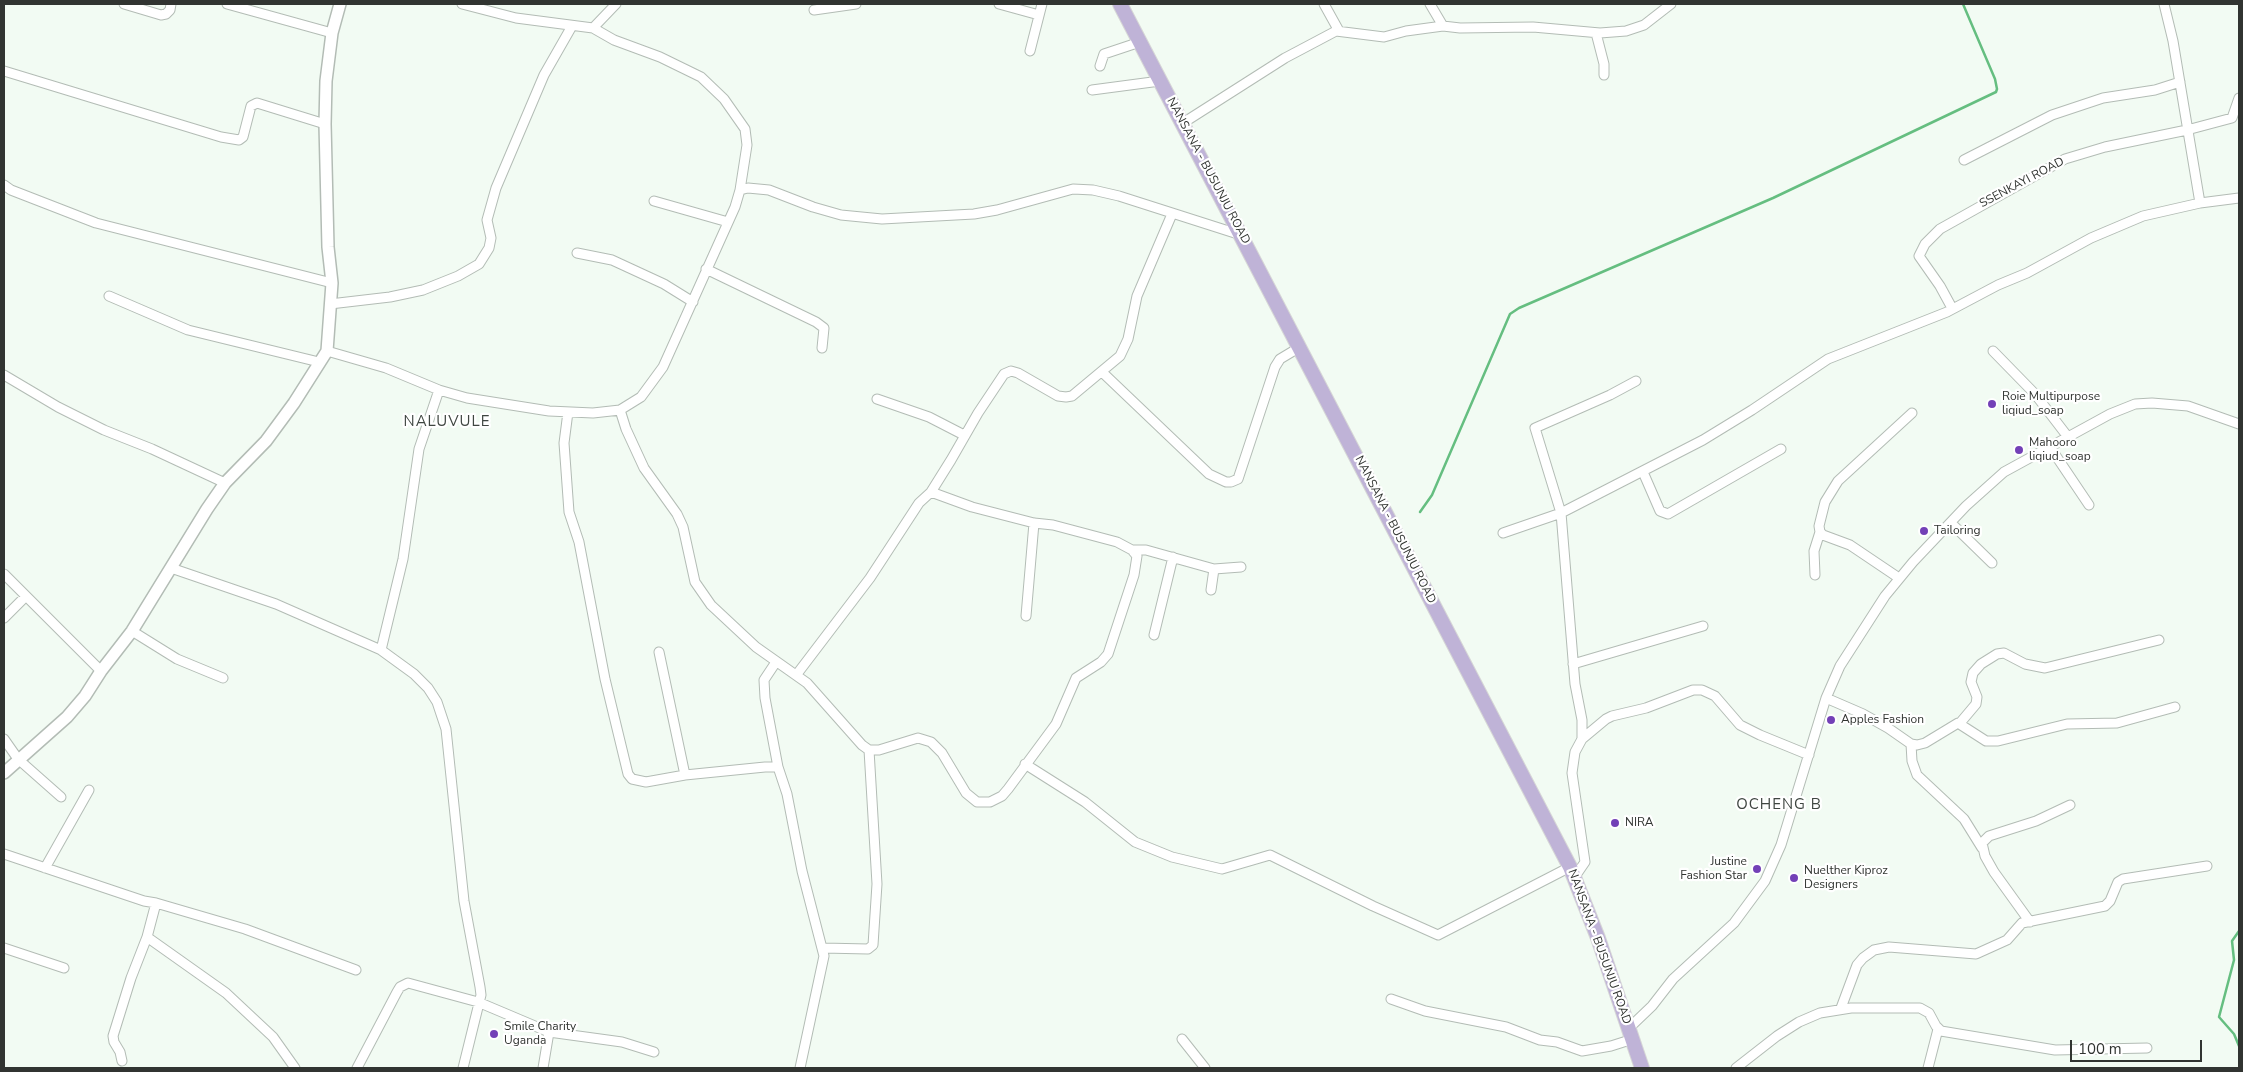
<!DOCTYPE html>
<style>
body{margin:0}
#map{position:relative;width:2243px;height:1072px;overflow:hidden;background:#f2fbf3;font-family:"Nunito Sans",sans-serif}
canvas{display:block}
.frame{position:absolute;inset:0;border:5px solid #313431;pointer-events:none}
.scale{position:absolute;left:2070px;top:1040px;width:132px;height:22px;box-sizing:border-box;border:2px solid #313431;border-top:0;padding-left:6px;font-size:15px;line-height:18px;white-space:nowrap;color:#313431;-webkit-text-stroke:4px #fff;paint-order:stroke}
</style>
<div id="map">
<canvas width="2243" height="1072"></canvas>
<div class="frame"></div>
<div class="scale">100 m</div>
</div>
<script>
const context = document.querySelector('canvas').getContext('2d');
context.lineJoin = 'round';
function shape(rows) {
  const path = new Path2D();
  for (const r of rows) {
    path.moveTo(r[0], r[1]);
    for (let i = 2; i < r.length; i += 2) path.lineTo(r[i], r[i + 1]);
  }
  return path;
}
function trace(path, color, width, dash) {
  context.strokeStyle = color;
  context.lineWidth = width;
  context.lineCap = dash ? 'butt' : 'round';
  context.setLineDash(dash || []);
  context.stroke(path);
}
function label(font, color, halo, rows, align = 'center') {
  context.font = font + ' "Nunito Sans",sans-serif';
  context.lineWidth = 4.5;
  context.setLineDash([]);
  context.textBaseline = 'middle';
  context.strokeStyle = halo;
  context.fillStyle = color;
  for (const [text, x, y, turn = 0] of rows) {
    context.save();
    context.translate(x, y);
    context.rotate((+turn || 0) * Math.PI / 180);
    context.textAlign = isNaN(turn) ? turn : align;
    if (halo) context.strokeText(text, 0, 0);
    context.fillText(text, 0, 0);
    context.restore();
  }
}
const stream = shape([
 [1420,512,1432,495,1510,314,1519,308,1773,198,1996,92,1997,89,1995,79,1963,4],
 [2239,931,2232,941,2234,960,2219,1017,2234,1034,2239,1046]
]);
const minor = shape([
 [124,4,161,15,166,14,170,10,171,4],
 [227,4,332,33],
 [462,4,516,18,593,28,614,40,660,57,701,77,724,99,745,129,747,145,740,190],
 [999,4,1039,15],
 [1324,4,1339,31],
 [1430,4,1443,26],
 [2164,4,2173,41,2200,203],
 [814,10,856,4],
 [593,28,616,4],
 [1596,33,1604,64,1604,75],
 [1030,51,1042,4],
 [1100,66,1104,54,1140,42],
 [4,71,221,137,239,140,243,137,251,106,257,103,325,124],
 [1092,90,1160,81],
 [1183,123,1285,58,1336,31,1384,37,1406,31,1443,26,1460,28,1533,27,1600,33,1626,31,1644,25,1671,4],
 [1964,160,2052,115,2103,98,2155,90,2180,82],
 [4,185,11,190,96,223,332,283],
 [654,201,728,222],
 [577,253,612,260,664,284,693,302],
 [706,269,816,322,824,328,822,348],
 [109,296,188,330,319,362],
 [330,304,390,297,423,290,458,276,479,264,489,248,491,238,487,220,496,188,544,75,572,26],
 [1952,308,1940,286,1919,256,1925,244,1940,229,2065,159,2105,147,2187,130,2232,118,2239,98],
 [327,351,386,368,439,390,467,398,549,411,593,413,620,410,641,397,663,367,735,207,740,190,748,188,769,190,813,207,841,215,882,219,974,214,997,210,1073,189,1093,190,1119,196,1241,235],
 [1993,351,2035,394,2068,437],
 [1102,372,1209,474,1226,482,1231,482,1238,479,1275,367,1280,359,1300,347],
 [4,375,58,407,104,430,152,449,225,483],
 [877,399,929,417,964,435],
 [620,410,626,429,644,468,677,514,683,527,695,582,711,605,756,647,807,683,862,745,869,750,879,750,918,738,931,742,942,753,966,793,977,802,990,802,1002,796,1008,789,1056,724,1076,678,1101,662,1108,654,1134,575,1137,556,1132,550,1117,542,1053,525,1034,523,972,507,931,492],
 [568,412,564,443,569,512,579,542,605,679,628,774,632,779,646,782,685,775,765,767,778,767,787,794,802,871,824,956,800,1068],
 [2050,447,2089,505],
 [1643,472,1660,511,1668,514,1781,449],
 [1951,523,1992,563],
 [1503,533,1561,513,1535,428,1610,395,1636,381],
 [1132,550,1146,550,1214,569,1241,567],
 [171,568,276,604,381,650,414,674,428,688,437,702,446,729,464,901,480,987,481,995,463,1068],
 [4,574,101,671],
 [1815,575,1814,551,1820,532],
 [1899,578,1850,545,1823,535,1820,532,1819,526,1825,502,1838,481,1912,413],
 [1211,590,1214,569],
 [1026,616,1034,523],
 [4,618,25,597],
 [132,631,177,659,223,678],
 [1154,635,1173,557],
 [381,650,403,559,419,449,439,390],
 [659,652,685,775],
 [776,662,764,680,765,698,778,767],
 [1573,664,1703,626],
 [797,674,870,578,919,503,931,492,951,460,978,413,1004,374,1011,371,1018,373,1058,396,1066,397,1072,396,1120,356,1128,339,1137,296,1172,214],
 [1826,698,1863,714,1888,728,1911,744,1917,745,1925,743,1958,723,1986,741,1998,741,2067,724,2117,723,2175,707],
 [1960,723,1976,704,1977,697,1971,682,1973,673,1981,664,1997,654,2004,653,2025,664,2045,668,2159,640],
 [4,739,18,759,61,797],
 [1582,739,1606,719,1612,716,1646,708,1693,690,1702,690,1715,696,1740,725,1760,735,1809,755],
 [1911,744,1912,761,1917,775,1964,819,1982,848],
 [1025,764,1085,802,1135,842,1172,857,1222,869,1270,855,1373,906,1438,935,1570,867],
 [4,854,144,901,156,903,245,929,356,970],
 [45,868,89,790],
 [1574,878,1585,862,1572,773,1575,752,1582,739,1582,720,1575,684,1561,513,1703,440,1752,410,1828,359,1947,312,1998,285,2027,273,2091,238,2143,216,2200,203,2239,198],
 [156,903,147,937,226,993,273,1037,295,1068],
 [2030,922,1994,872,1985,856,1982,843,1989,836,2036,821,2070,805],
 [4,948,64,968],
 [823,948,868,949,873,945,877,884,869,750],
 [1391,999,1425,1011,1506,1027,1540,1040,1557,1042,1582,1051,1611,1046,1633,1039],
 [1841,1008,1857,965,1863,958,1874,950,1889,947,1976,954,2007,940,2022,923,2105,906,2110,901,2118,882,2123,879,2207,866],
 [1629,1028,1652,1006,1673,979,1734,923,1765,881,1781,845,1826,698,1840,666,1885,596,1913,562,1966,506,2004,472,2110,414,2135,404,2152,403,2188,406,2239,424],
 [1182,1039,1205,1068],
 [122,1061,120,1052,114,1042,113,1036,131,978,147,937],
 [357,1068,397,992,400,987,408,983,478,1002,549,1032,622,1042,654,1052],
 [543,1068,549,1032],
 [1736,1068,1777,1036,1799,1022,1820,1013,1851,1008,1920,1008,1929,1013,1936,1026,1941,1031,2055,1050,2147,1048],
 [1928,1068,1938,1029]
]);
const tertiary = shape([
 [4,773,67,717,85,696,101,671,132,631,207,509,225,483,266,441,294,403,327,351,332,283,328,247,325,124,326,81,332,33,340,4]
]);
const primary = shape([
 [1120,4,1570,867,1598,938,1642,1068]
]);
const markers = [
 [1992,404,5,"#7340b7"],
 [2019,450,5,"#7340b7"],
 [1924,531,5,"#7340b7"],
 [1831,720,5,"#7340b7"],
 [1615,823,5,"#7340b7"],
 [1757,869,5,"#7340b7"],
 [1794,878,5,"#7340b7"],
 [494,1034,5,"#7340b7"]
];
const streetNames = [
 ["NANSANA - BUSUNJU ROAD",1208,171,62],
 ["SSENKAYI ROAD",2022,183,-28],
 ["NANSANA - BUSUNJU ROAD",1395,530,63],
 ["NANSANA - BUSUNJU ROAD",1599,947,70]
];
const poiNames = [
 ["Roie Multipurpose",2002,397],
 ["liqiud_soap",2002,411],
 ["Mahooro",2029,443],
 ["liqiud_soap",2029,457],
 ["Tailoring",1934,531],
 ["Apples Fashion",1841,720],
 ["NIRA",1625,823],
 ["Justine",1747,862,"right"],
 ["Fashion Star",1747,876,"right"],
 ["Nuelther Kiproz",1804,871],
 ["Designers",1804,885],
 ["Smile Charity",504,1027],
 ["Uganda",504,1041]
];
const quarterNames = [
 ["NALUVULE",447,422],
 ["OCHENG B",1779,805]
];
trace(stream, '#65be80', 2.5);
trace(minor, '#b3bcb5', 11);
trace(tertiary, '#b3bcb5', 14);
trace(primary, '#d6d6d6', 16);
trace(minor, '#fff', 9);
trace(tertiary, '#fff', 11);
trace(primary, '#bfb3d7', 14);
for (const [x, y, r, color] of markers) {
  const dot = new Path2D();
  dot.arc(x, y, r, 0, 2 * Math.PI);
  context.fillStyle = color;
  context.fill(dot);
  trace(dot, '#fff', 2);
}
label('12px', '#313431', '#fff', streetNames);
label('12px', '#313431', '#fff', poiNames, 'left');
context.letterSpacing = '1px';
label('15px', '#3f4641', '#fff', quarterNames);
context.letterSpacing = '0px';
</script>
